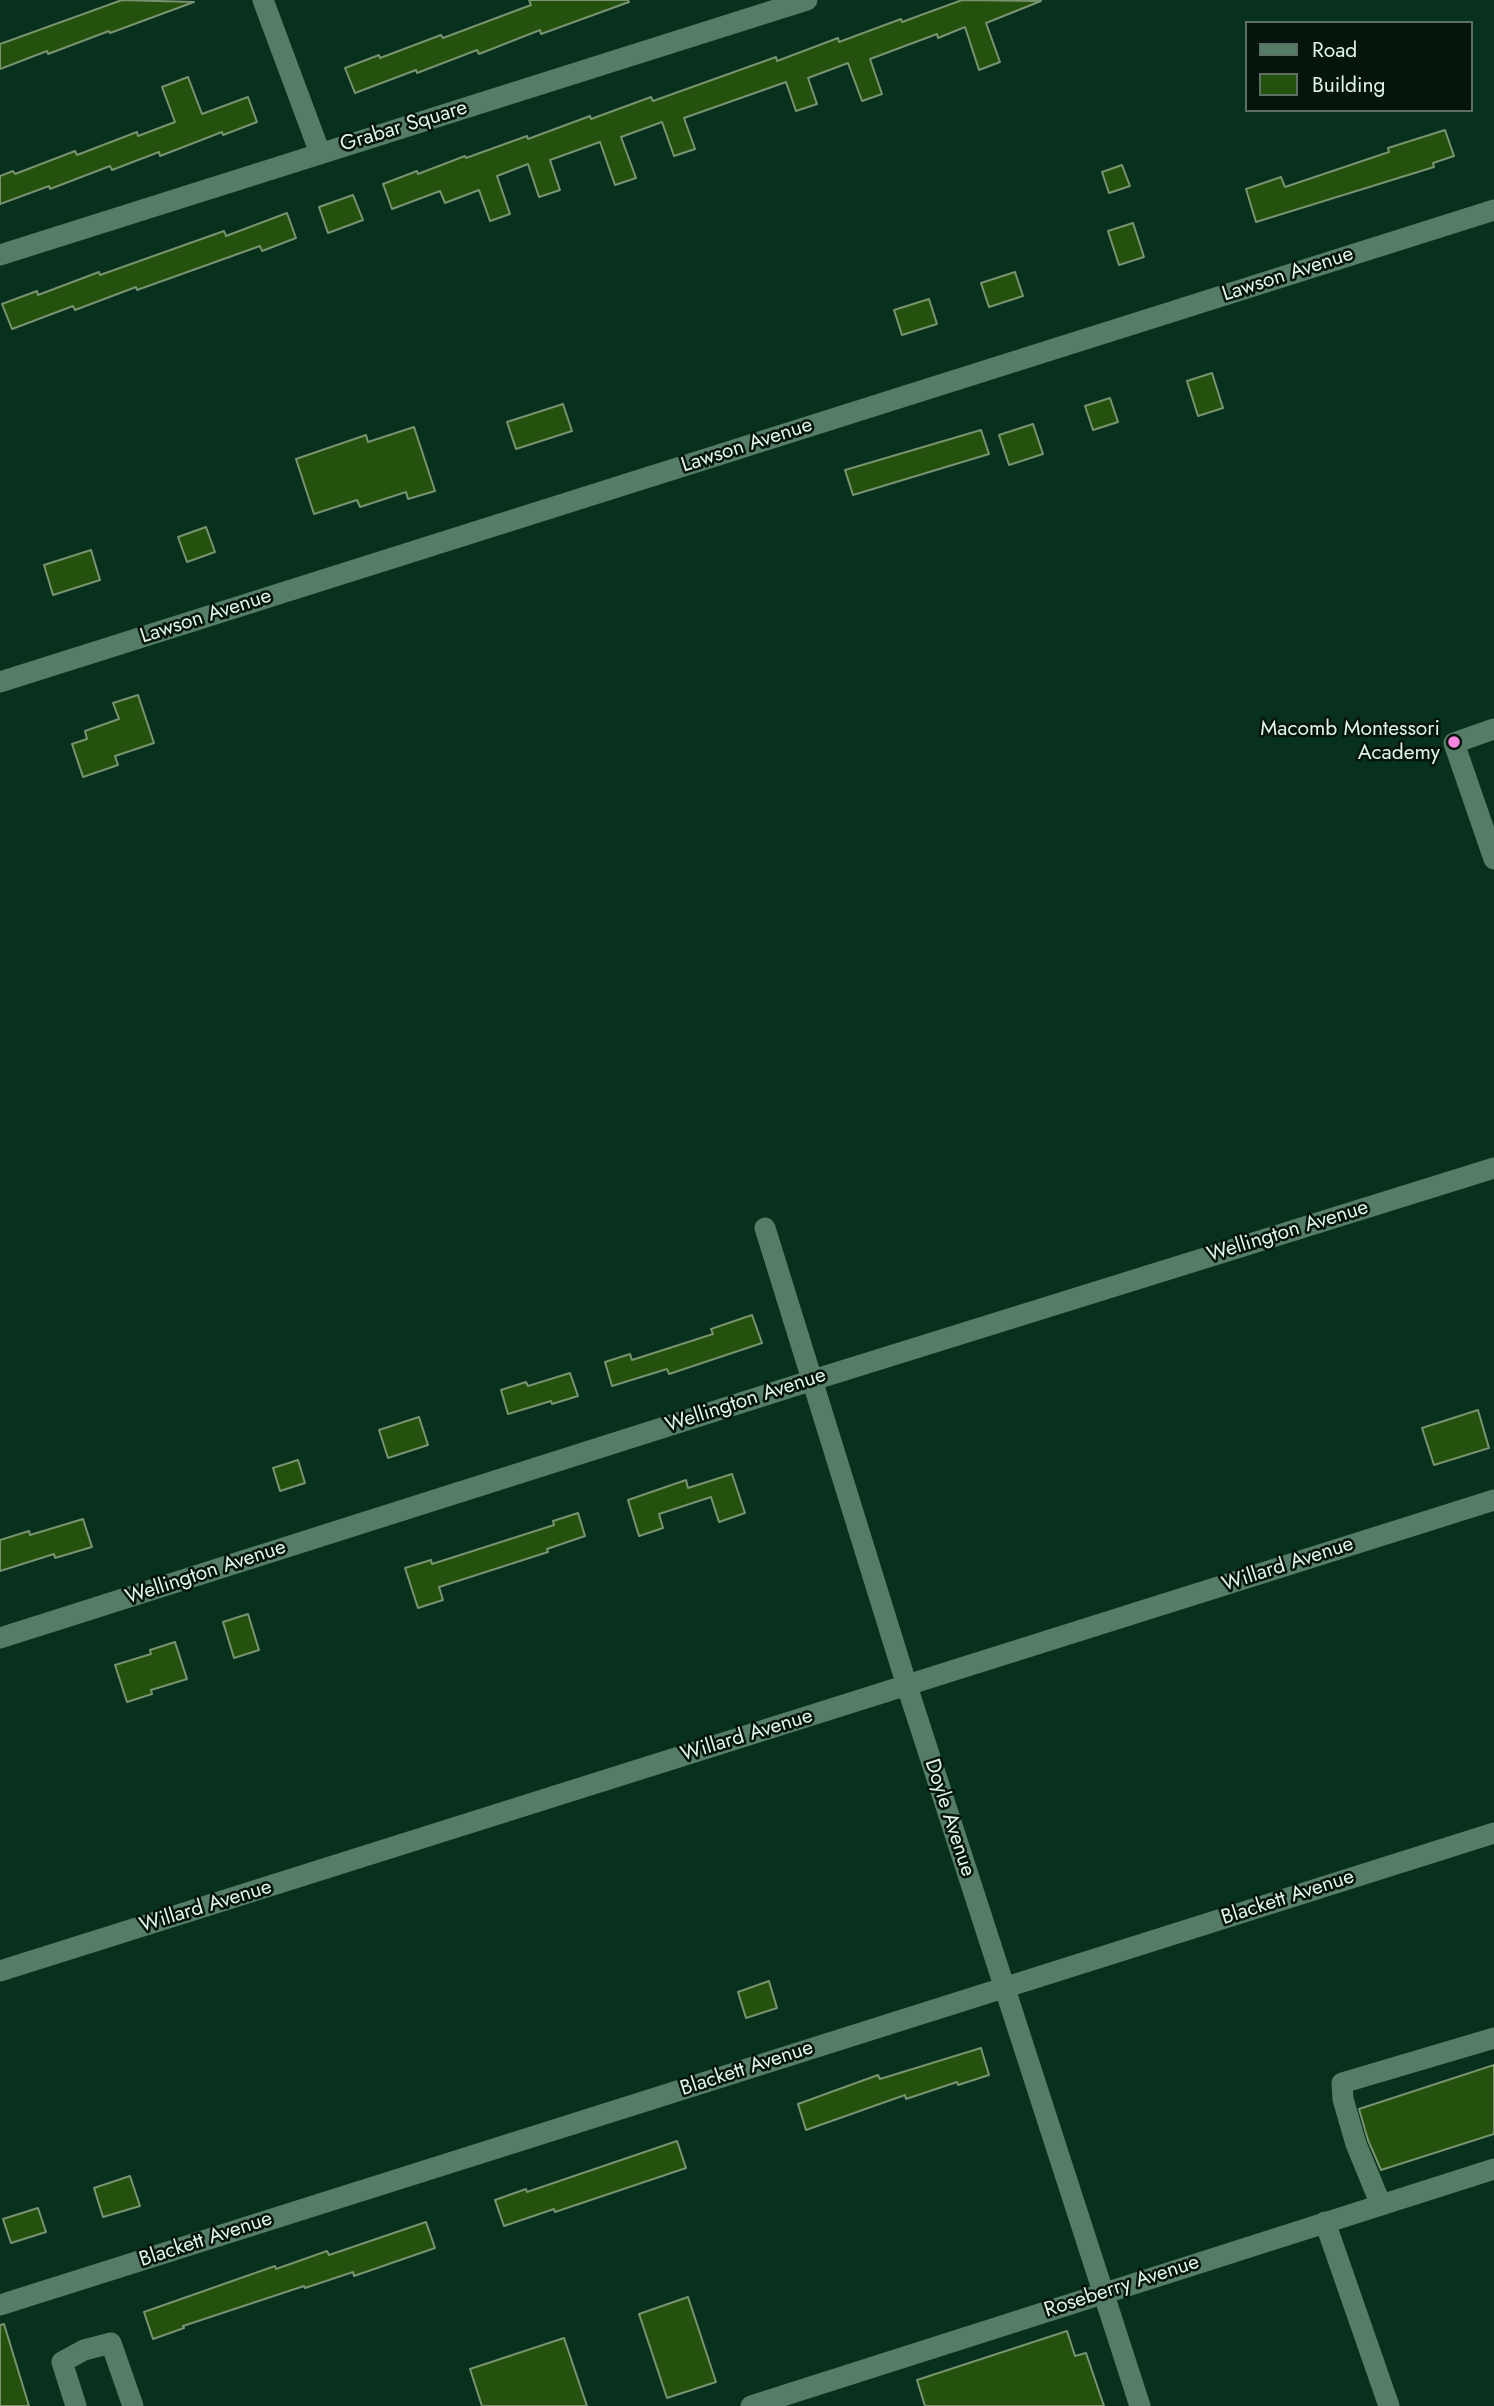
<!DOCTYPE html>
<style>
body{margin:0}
#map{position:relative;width:1494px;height:2406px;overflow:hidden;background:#07311d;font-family:Jost,sans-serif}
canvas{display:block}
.legend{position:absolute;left:1245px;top:21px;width:228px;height:91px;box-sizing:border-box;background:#05150c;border:2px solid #5d6f64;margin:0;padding:9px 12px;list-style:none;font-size:21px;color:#e0f5e7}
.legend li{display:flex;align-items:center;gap:14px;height:35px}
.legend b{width:35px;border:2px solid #5d6f64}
</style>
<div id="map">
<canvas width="1494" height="2406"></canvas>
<ul class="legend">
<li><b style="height:9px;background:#557d65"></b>Road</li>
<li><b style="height:19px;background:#24510e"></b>Building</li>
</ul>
</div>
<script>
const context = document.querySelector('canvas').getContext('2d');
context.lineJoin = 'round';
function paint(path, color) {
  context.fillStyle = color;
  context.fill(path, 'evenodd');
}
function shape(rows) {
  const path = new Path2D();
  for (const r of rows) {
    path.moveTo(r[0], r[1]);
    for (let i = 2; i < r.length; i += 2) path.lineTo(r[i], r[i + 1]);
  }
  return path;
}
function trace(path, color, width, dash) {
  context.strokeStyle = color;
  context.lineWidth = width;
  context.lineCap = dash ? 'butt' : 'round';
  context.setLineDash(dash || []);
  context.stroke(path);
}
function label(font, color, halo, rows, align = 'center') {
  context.font = font + ' Jost,sans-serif';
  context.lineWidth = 5;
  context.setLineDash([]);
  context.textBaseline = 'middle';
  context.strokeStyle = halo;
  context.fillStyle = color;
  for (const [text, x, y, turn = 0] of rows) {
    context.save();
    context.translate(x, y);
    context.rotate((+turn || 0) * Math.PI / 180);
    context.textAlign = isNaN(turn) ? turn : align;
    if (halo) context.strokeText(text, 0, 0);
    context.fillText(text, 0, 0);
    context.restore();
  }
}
const building = shape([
 [122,0,194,2,110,33,109,31,48,54,47,51,0,69,0,44,122,0],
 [529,0,628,0,629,2,541,34,540,30,479,54,477,50,417,73,416,70,355,93,345,68,379,55,380,58,441,35,443,38,531,5,529,0],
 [962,0,1041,1,986,23,1000,62,979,70,965,27,938,38,937,34,870,59,882,94,862,101,848,63,808,78,817,104,796,111,786,82,684,118,695,149,674,156,662,122,621,137,636,178,615,185,600,142,550,160,560,190,539,197,528,164,497,176,510,214,490,221,479,190,445,203,440,191,392,209,383,184,417,171,418,174,465,156,466,158,527,136,528,139,590,116,591,119,651,97,653,101,776,57,777,61,838,38,839,42,901,19,902,22,962,0],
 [188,77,202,114,248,97,257,122,223,135,222,132,160,156,159,152,112,170,110,166,50,189,49,186,0,204,0,176,13,171,15,174,75,151,77,155,137,132,138,136,175,122,162,87,188,77],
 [1445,130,1454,156,1433,163,1434,167,1256,222,1246,189,1281,177,1285,187,1389,152,1388,148,1445,130],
 [1122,165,1130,186,1109,193,1102,172,1122,165],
 [353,195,363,220,328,233,319,207,353,195],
 [287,213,296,238,262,251,260,246,137,290,136,287,75,310,73,306,12,329,2,304,37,291,38,295,99,272,100,275,224,231,226,236,287,213],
 [1133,223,1144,257,1119,265,1108,231,1133,223],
 [1015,272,1023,296,989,307,981,283,1015,272],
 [929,299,937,324,902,335,894,310,929,299],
 [1212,373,1223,408,1198,416,1187,381,1212,373],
 [1110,398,1118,422,1093,430,1085,406,1110,398],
 [563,404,572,431,516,449,507,422,563,404],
 [1033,424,1043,454,1009,465,999,435,1033,424],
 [414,427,435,491,408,499,406,492,360,507,357,500,314,514,296,459,366,435,368,442,414,427],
 [981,430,989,454,853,495,845,470,981,430],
 [206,527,215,552,187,562,178,537,206,527],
 [91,550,100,580,53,595,44,565,91,550],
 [138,695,154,743,115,756,118,765,83,777,72,744,87,739,85,731,119,719,113,703,138,695],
 [752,1315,762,1343,669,1374,667,1369,612,1386,605,1362,630,1354,632,1360,713,1334,711,1329,752,1315],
 [570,1373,578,1396,552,1404,551,1401,508,1414,501,1390,526,1382,528,1386,570,1373],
 [1478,1410,1489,1448,1434,1465,1422,1428,1478,1410],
 [419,1417,428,1445,388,1458,379,1430,419,1417],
 [298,1460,305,1483,280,1491,273,1468,298,1460],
 [732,1474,745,1513,719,1522,711,1497,659,1514,663,1528,639,1536,628,1500,686,1480,688,1488,732,1474],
 [578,1513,585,1536,547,1549,548,1552,439,1587,443,1600,418,1608,405,1568,431,1560,432,1564,479,1549,554,1525,553,1521,578,1513],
 [83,1519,92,1547,55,1558,54,1554,0,1571,0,1540,29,1531,30,1535,83,1519],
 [248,1614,259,1650,234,1658,223,1622,248,1614],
 [175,1642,187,1679,151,1690,152,1694,127,1702,115,1665,151,1654,150,1650,175,1642],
 [769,1981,777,2008,746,2018,738,1992,769,1981],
 [981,2048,989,2075,958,2085,957,2082,906,2099,905,2095,806,2130,798,2104,878,2075,880,2079,981,2048],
 [1494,2065,1494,2134,1381,2170,1368,2140,1359,2109,1494,2065],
 [677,2141,686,2168,555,2212,554,2209,504,2226,495,2200,526,2189,527,2192,677,2141],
 [130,2176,140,2206,103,2217,94,2188,130,2176],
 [38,2208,46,2232,11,2243,3,2219,38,2208],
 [426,2222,435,2248,354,2276,353,2272,305,2288,304,2286,183,2326,184,2328,153,2339,144,2312,275,2266,276,2269,327,2251,329,2255,426,2222],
 [688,2297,716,2382,667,2398,639,2314,688,2297],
 [4,2324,29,2406,0,2406,0,2325,4,2324],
 [1067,2331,1075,2356,1086,2353,1104,2406,925,2406,917,2380,1067,2331],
 [564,2338,587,2406,482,2406,470,2369,564,2338]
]);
const minor = shape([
 [263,0,320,153],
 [0,255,807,0],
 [0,682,1494,210],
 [1494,729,1454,743,1494,859],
 [765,1228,907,1686,1140,2406],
 [0,1638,813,1380,1494,1168],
 [0,1971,1494,1500],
 [1381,2205,1356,2144,1343,2099,1342,2083,1494,2038],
 [1325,2222,1389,2406],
 [0,2305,1494,1833],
 [76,2406,62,2362,84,2350,111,2343,133,2406],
 [751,2406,1494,2169]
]);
const markers = [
 [1454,742,7,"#fe85df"]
];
const streetNames = [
 ["Grabar Square",404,127,-17],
 ["Lawson Avenue",1288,275,-18],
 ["Lawson Avenue",747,446,-18],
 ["Lawson Avenue",206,617,-18],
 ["Wellington Avenue",1288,1232,-17],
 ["Wellington Avenue",746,1401,-18],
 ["Willard Avenue",1288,1565,-18],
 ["Wellington Avenue",206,1573,-18],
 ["Willard Avenue",747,1736,-17],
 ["Doyle Avenue",949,1818,72],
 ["Blackett Avenue",1288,1898,-18],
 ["Willard Avenue",206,1907,-17],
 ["Blackett Avenue",747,2069,-18],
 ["Blackett Avenue",206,2240,-18],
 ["Roseberry Avenue",1122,2287,-18]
];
const poiNames = [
 ["Macomb Montessori",1440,730],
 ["Academy",1440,754]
];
paint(building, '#24510e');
trace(building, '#799370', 2);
trace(minor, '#557d65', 21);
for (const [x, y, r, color] of markers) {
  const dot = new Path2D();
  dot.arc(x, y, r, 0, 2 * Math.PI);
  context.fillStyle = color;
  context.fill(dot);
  trace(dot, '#05150c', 2.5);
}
label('21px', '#e0f5e7', '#05150c', streetNames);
label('21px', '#e0f5e7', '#05150c', poiNames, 'right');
</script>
